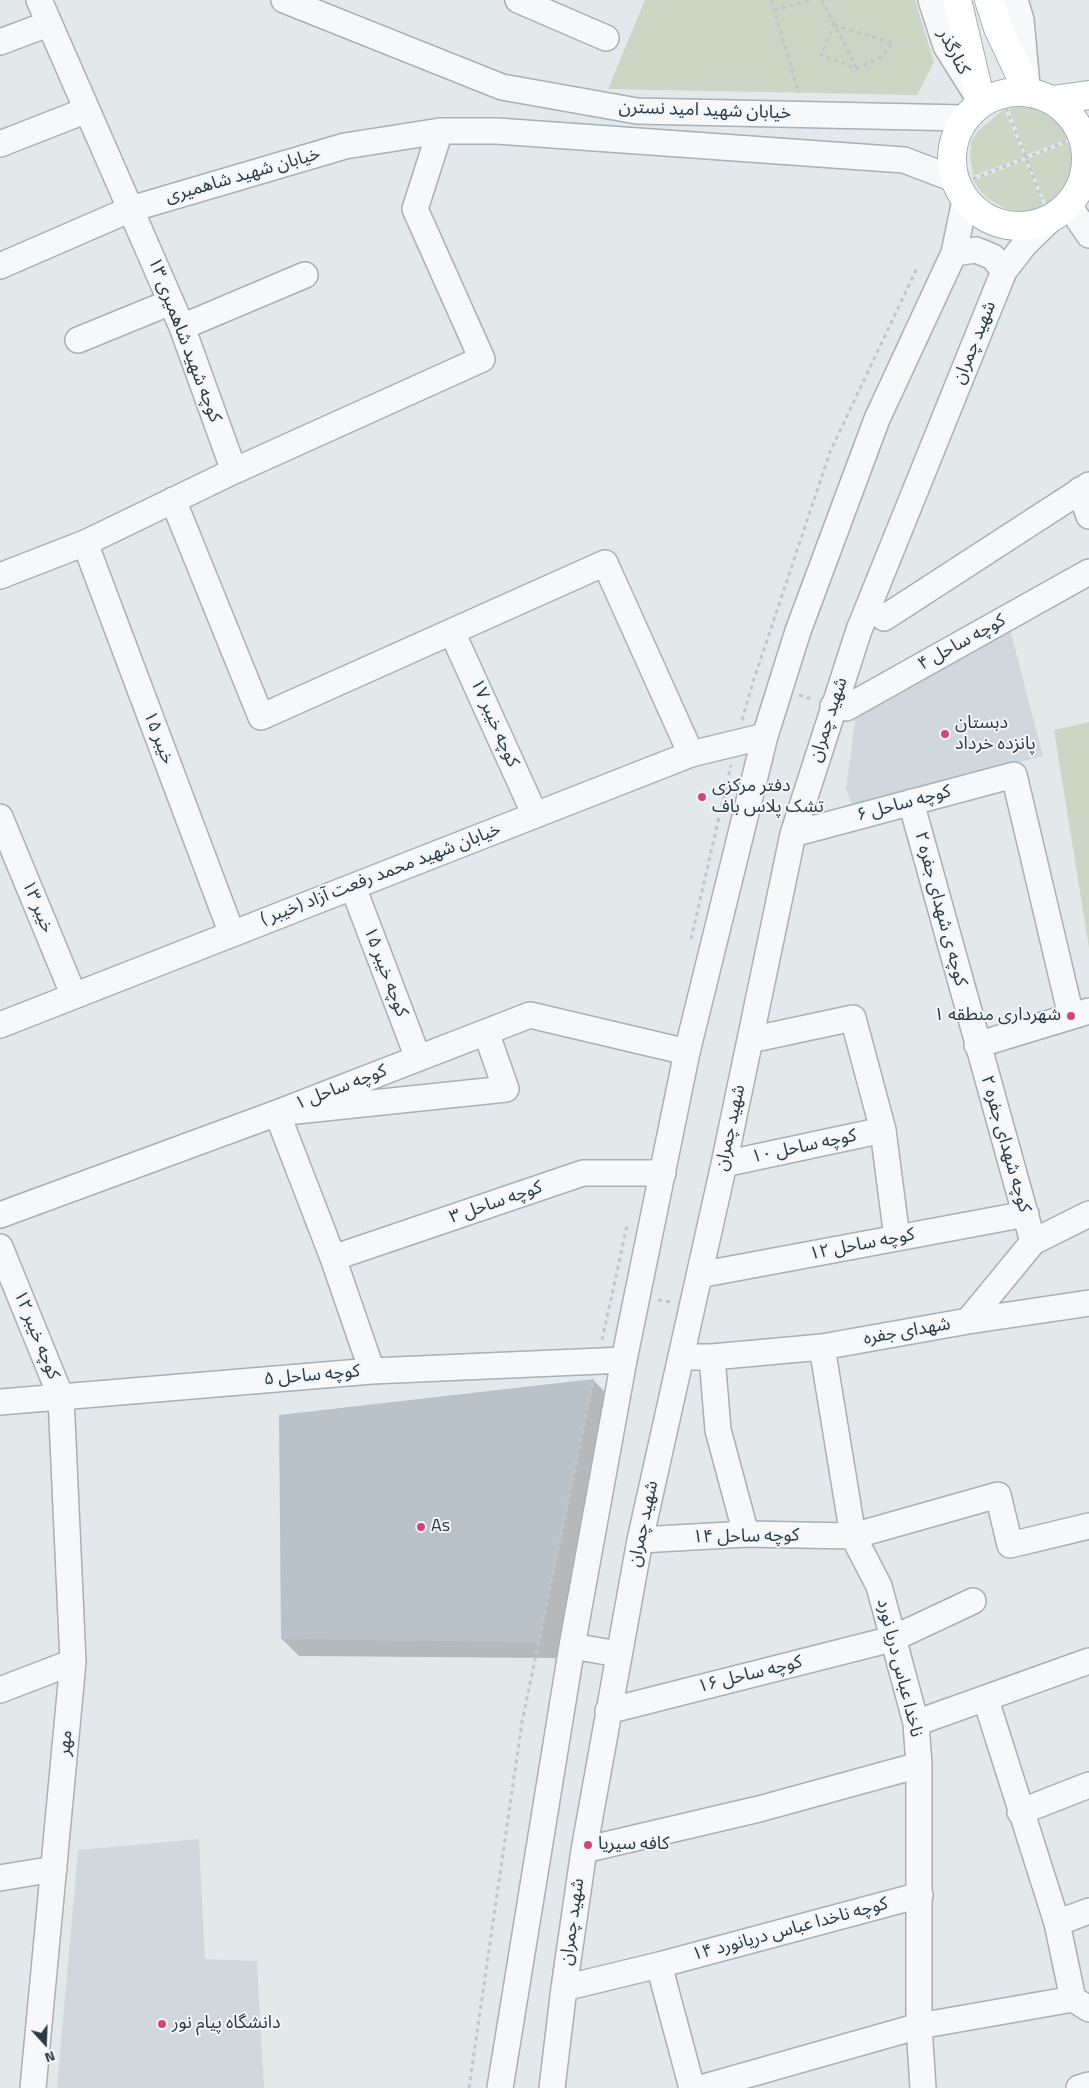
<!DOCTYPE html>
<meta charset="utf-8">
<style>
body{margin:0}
#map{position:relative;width:1089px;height:2088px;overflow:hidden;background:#e3e8eb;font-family:"Titillium Web",sans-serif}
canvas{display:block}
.north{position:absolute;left:20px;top:2018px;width:50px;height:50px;-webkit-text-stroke:4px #f3f6f8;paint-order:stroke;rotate:160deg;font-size:14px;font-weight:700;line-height:20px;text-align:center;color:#2a3944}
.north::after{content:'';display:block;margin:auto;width:18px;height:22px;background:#2a3944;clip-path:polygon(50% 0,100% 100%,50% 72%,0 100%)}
</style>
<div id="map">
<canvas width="1089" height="2088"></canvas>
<div class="north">N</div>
</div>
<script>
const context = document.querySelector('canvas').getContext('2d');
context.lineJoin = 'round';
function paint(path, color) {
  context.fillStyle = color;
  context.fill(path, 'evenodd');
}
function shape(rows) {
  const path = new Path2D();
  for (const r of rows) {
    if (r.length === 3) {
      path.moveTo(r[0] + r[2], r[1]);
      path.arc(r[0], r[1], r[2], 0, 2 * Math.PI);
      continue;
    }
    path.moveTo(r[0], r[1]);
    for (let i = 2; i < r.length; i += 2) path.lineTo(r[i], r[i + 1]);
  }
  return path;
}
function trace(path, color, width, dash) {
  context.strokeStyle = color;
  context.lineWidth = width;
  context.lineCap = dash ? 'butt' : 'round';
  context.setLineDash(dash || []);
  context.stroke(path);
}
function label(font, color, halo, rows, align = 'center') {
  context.font = font + ' "Titillium Web","Noto Sans Arabic",sans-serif';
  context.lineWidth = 4;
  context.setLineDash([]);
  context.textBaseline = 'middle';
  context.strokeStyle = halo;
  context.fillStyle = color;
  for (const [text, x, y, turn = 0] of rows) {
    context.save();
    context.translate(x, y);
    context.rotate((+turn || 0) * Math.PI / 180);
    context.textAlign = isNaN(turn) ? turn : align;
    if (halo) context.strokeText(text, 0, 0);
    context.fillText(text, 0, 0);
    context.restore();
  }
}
const built = shape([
 [1010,629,1043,756,853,806,846,789,856,713],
 [199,1839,205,1959,257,1961,264,2088,57,2088,78,1850]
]);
const green = shape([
 [645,0,915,0,934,62,917,95,608,89],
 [1018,107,1047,109,1063,121,1073,137,1026,155,1009,109],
 [1004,109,1024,157,973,176,970,156,971,142,977,132],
 [1077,139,1078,163,1074,179,1062,197,1048,208,1027,159],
 [1025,160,1045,209,1029,213,1006,209,990,200,981,192,974,181],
 [1089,722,1089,948,1054,730]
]);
const shadow = shape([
 [593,1380,610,1397,556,1658,299,1656,282,1639]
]);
const building = shape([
 [594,1379,539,1642,281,1639,279,1415]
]);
const path = shape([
 [771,0,799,93],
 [822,0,857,69],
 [774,10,809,0],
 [834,25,893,43,882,57,857,69,821,55,834,25],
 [1006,108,1042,199],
 [973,179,1075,138],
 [799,695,814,700],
 [742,720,754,679,830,452,918,266],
 [691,939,731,765],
 [658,1300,671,1302],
 [602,1340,627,1226],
 [469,2088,522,1722,593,1382]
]);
const minor = shape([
 [39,0,182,327,234,471],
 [284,0,502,87,637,111,964,118],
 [518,0,606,38],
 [931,0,946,46,976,94],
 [1015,0,1021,20,1027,85],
 [0,42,48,24],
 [0,144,87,110],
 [1086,168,1089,167],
 [1068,204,1089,235],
 [954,253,976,250,993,257,1004,271],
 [0,266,131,209,345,146,440,131,497,131,904,160,954,179],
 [182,327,305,275],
 [78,340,171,302],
 [1080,490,1089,516],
 [173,500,261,717,605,563,691,754],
 [85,543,232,934],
 [0,576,85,543,234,471,482,359,415,209,440,131],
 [884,618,1089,485],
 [452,632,535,815],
 [833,706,846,708,1089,572],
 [911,802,1033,1242],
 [0,817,74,996],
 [793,834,1014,775,1071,1016],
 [353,887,418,1058],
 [0,1025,691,754,765,736],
 [750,1040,853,1018,883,1130,897,1238],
 [977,1045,1089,1011],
 [724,1164,883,1130],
 [0,1215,277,1113,530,1015,687,1052],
 [0,1247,61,1397,73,1662,33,2088],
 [333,1258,583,1173,663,1173],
 [699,1275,1026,1214],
 [968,1321,1089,1303],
 [822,1347,853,1536,879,1586,916,1723,919,1765,919,2026,923,2088],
 [681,1357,712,1357,822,1347,968,1321,1033,1242,1089,1214],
 [712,1357,718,1430,746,1534],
 [372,1371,333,1258,277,1113,506,1089,486,1032],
 [0,1402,372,1371,624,1360],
 [640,1540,746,1534,853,1536,998,1495,1010,1545,1089,1526],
 [572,1646,618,1654],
 [0,1690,73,1662],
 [986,1700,1057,1923,1073,1999],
 [608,1711,892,1639,973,1601],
 [916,1723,1089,1661],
 [1020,1812,1089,1785],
 [584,1850,759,1809,919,1765],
 [0,1878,54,1869],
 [1057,1923,1089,1911],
 [659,1965,692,2088],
 [564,1988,659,1965,920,1895],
 [500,2088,572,1646,624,1360,687,1052,765,736,798,631,877,419,954,253,965,200],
 [552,2088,564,1988,584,1850,640,1540,724,1164,793,834,859,630,1004,271,1025,244,1054,216],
 [701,2088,919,2026,1073,1999,1089,2009],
 [1079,2088,1089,2085]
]);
const major = shape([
 [957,0,981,102],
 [989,0,998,28,1028,92],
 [1019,159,67],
 [1052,100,1089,95]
]);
const markers = [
 [945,734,5,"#d44577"],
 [702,797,5,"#d44577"],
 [1071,1016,5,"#d44577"],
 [421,1527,5,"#d44577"],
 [588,1845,5,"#d44577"],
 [162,2024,5,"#d44577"]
];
const streetNames = [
 ["کنارگذر",953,52,63],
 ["خیابان شهید امید نسترن",705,111,2],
 ["خیابان شهید شاهمیری",243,176,-16],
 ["کوچه شهید شاهمیری ۱۳",184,340,69],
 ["شهید چمران",975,343,-68],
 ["کوچه ساحل ۴",962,643,-29],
 ["شهید چمران",829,720,-72],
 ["کوچه خیبر ۱۷",494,723,66],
 ["خیبر ۱۵",158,738,69],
 ["کوچه ساحل ۶",904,804,-15],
 ["( خیبر) خیابان شهید محمد رفعت آزاد",381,875,-21],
 ["خیبر ۱۳",37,907,67],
 ["کوچه ی شهدای جفره ۲",940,909,75],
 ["کوچه خیبر ۱۵",385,972,69],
 ["کوچه ساحل ۱",341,1088,-21],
 ["شهید چمران",731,1128,-78],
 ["کوچه شهدای جفره ۲",1005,1144,74],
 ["کوچه ساحل ۱۰",804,1147,-12],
 ["کوچه ساحل ۳",496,1203,-19],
 ["کوچه ساحل ۱۲",862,1245,-11],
 ["شهدای جفره",907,1332,-10],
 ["کوچه خیبر ۱۲",36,1335,68],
 ["کوچه ساحل ۵",312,1376,-5],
 ["شهید چمران",644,1524,-78],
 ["کوچه ساحل ۱۴",746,1537,-1],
 ["ناخدا عباس دریا نورد",899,1668,76],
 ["کوچه ساحل ۱۶",750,1675,-14],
 ["مهر",66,1743,-85],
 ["شهید چمران",573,1922,-82],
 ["کوچه ناخدا عباس دریانورد ۱۴",790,1930,-15]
];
const poiNames = [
 ["دبستان",955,724],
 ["پانزده خرداد",955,745],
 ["دفتر مرکزی",712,787],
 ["تشک پلاس باف",712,808],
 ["شهرداری منطقه ١",1061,1016,"right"],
 ["As",431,1527],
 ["کافه سیریا",598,1845],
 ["دانشگاه پیام نور",172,2024]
];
paint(built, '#d1d8dd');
paint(green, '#ccd6c4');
paint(shadow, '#0003');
paint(building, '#bac2c9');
trace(minor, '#a8b0b6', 28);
trace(major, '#a1afb8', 30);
trace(path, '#c1c6ca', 3, [4, 4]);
trace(minor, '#f6f8f9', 25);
trace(major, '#fff', 28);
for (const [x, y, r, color] of markers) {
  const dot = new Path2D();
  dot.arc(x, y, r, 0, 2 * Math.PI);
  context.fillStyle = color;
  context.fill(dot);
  trace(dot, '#f3f6f8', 2);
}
label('18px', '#2a3944', '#f3f6f8', streetNames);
label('18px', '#2a3944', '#f3f6f8', poiNames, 'left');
</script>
